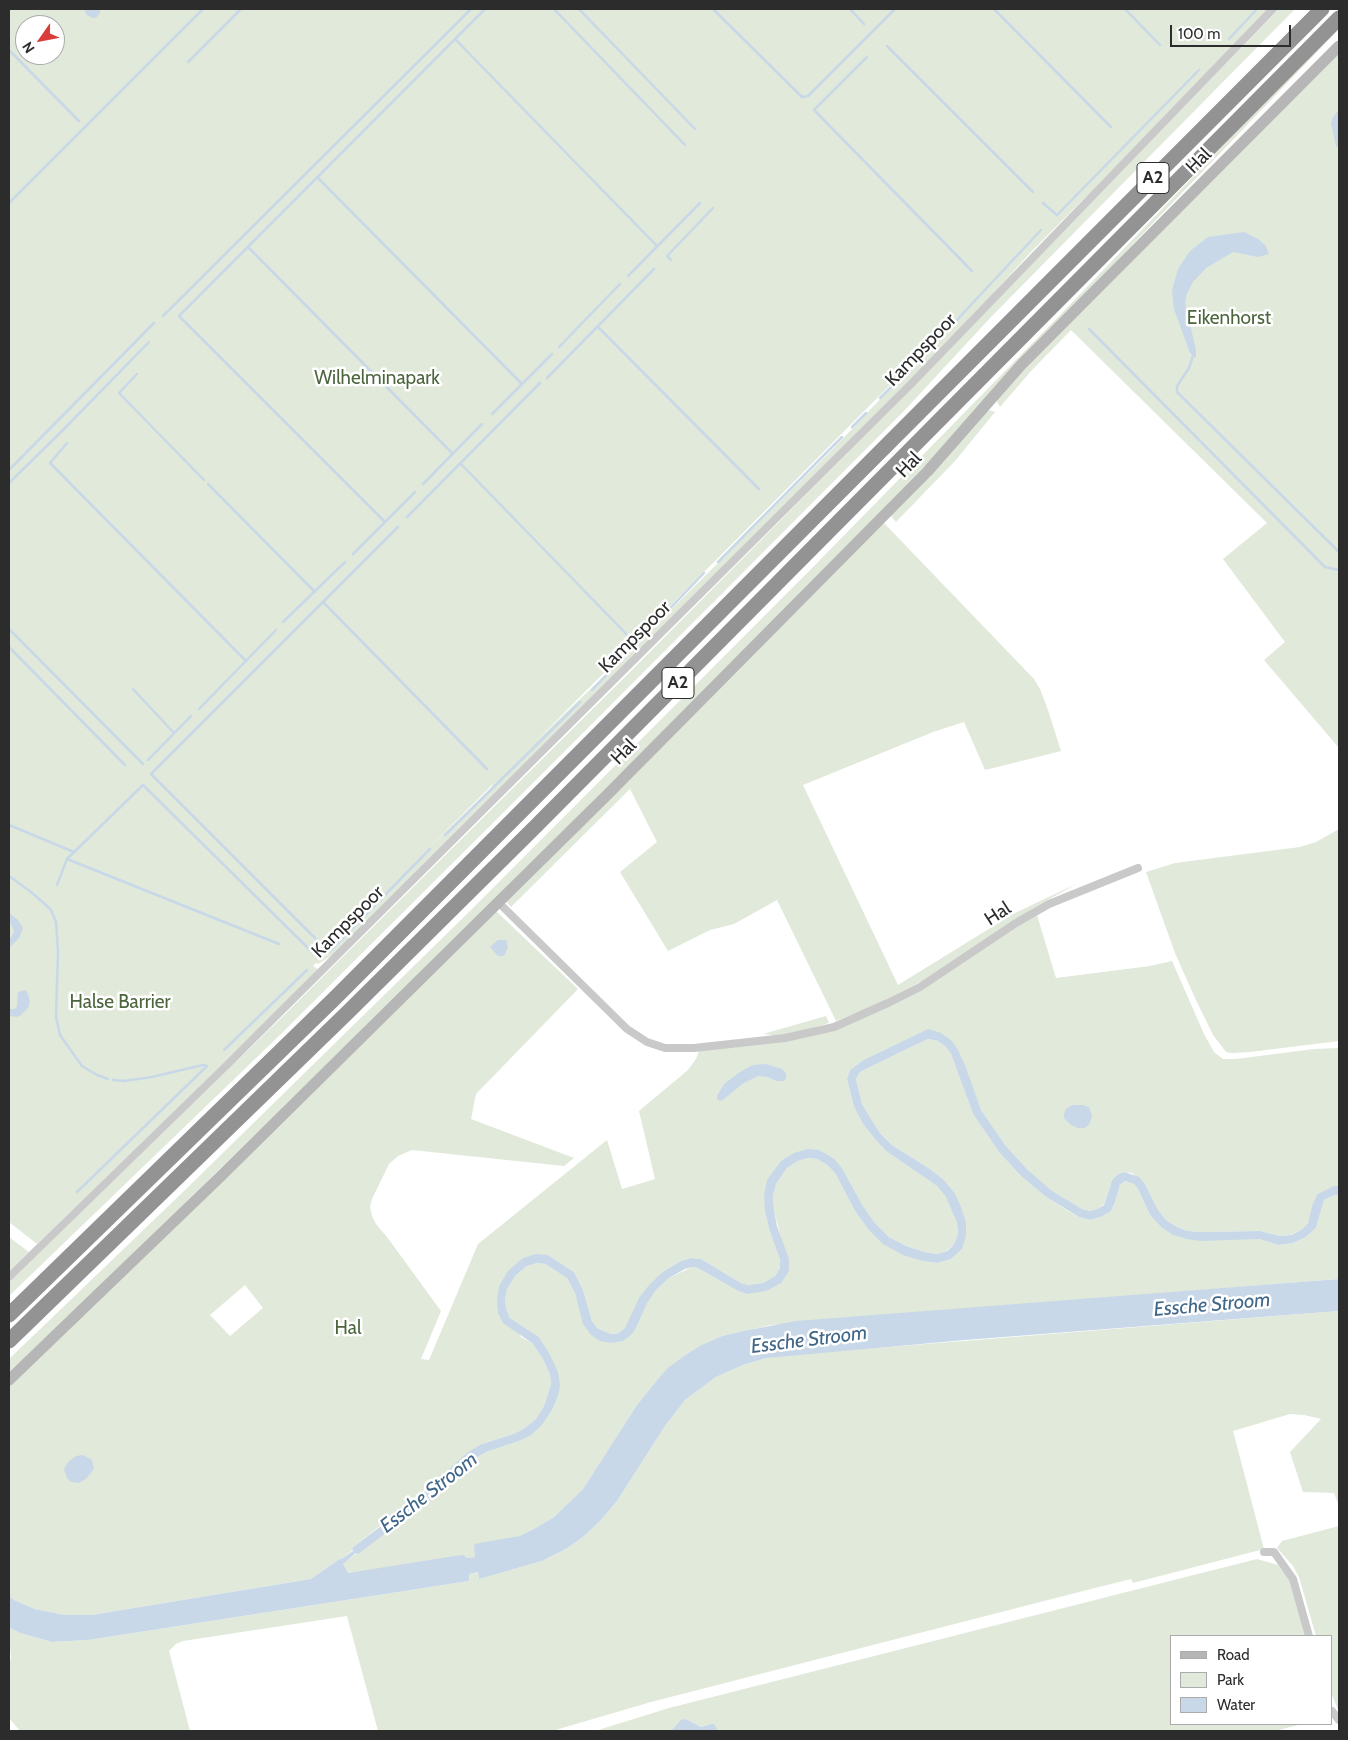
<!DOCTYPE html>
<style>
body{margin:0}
#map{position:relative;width:1348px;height:1740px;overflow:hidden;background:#fff;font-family:Cabin,sans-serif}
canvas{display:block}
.frame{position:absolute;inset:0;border:10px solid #2c2c2c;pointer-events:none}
.legend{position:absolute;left:1170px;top:1635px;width:162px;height:90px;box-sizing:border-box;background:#fff;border:1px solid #ababab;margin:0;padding:6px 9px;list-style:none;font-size:15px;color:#2c2c2c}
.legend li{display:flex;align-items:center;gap:10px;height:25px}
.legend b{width:25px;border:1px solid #ababab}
.north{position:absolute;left:15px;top:15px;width:50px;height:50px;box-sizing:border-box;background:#fff;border:1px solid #ababab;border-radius:50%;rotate:237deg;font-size:14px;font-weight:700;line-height:20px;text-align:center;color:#2c2c2c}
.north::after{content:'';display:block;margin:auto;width:18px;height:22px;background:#d93c39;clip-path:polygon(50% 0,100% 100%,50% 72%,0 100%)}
.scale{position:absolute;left:1170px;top:25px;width:121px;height:22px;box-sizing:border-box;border:2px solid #2c2c2c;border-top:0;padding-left:6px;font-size:15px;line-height:18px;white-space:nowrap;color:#2c2c2c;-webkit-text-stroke:4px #fff;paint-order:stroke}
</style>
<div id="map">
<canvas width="1348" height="1740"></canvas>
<div class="frame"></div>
<ul class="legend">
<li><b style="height:6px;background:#b6b6b6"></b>Road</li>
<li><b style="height:14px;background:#e1e9da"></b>Park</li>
<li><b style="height:14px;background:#c8d8e8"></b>Water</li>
</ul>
<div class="north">N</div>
<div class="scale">100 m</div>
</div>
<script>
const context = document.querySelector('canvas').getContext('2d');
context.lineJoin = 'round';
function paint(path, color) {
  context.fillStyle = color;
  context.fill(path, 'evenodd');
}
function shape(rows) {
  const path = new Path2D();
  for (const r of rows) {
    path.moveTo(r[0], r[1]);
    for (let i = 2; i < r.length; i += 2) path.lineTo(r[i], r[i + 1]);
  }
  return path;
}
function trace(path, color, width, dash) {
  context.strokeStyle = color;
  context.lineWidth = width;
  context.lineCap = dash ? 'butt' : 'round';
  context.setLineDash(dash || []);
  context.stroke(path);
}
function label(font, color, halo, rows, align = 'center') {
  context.font = font + ' Cabin,sans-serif';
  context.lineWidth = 5;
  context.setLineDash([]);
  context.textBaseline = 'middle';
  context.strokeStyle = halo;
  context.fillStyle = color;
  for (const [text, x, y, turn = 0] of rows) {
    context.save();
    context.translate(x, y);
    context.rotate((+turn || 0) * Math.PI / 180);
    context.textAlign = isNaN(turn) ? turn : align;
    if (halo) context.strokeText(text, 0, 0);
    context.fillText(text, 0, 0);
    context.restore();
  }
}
const green = shape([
 [9,9,1270,9,1184,98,1031,252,958,332,336,953,318,964,316,963,313,966,319,970,37,1244,9,1222],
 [25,25,55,25,55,55,25,55],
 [967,308,957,319,915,362,914,361],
 [906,369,908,370,828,454,602,678,534,743],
 [493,784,491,788,428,849],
 [1279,9,1295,9,991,317,904,411,528,788,282,1033,9,1296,9,1282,275,1024,631,671,895,405],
 [1339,25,1339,29,1064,316,932,461,507,889,75,1310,9,1372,9,1359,184,1191,473,908,815,565,1061,314],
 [1339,52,1339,748,1264,660,1285,642,1223,559,1267,523,1071,330,1032,370,1000,407,997,402,998,397,1005,387],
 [989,410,995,412,955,461,896,522,890,515,984,413],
 [883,522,1034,679,1040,689,1048,710,1061,751,985,770,964,722,933,732,803,785,898,985,1013,914,1078,883,1037,906,922,981,877,1005,836,1021,777,900,734,924,710,930,668,951,620,872,657,842,630,789,511,907,506,901],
 [1339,829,1339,1041,1250,1052,1232,1053,1226,1052,1213,1035,1195,998,1175,953,1146,872,1175,863,1300,847,1316,842],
 [496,911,578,989,476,1094,471,1119,574,1158,564,1166,412,1150,398,1156,389,1164,372,1199,370,1207,372,1216,376,1224,387,1237,441,1311,421,1359,429,1360,478,1244,607,1140,622,1189,655,1179,639,1111,688,1070,696,1059,699,1051,833,1030,882,1010,921,989,997,938,1037,915,1056,978,1150,966,1172,961,1204,1034,1214,1052,1223,1059,1236,1059,1314,1049,1339,1048,1339,1186,1334,1186,1311,1214,1308,1223,1301,1230,1290,1235,1280,1236,1260,1231,1200,1232,1188,1231,1177,1227,1166,1220,1158,1210,1145,1184,1132,1173,1125,1172,1118,1174,1112,1180,1104,1204,1097,1209,1090,1211,1082,1209,1051,1190,1027,1169,1006,1146,981,1110,973,1090,941,1033,862,1061,850,1070,847,1079,854,1107,863,1124,874,1138,886,1151,937,1186,946,1196,957,1223,958,1234,954,1244,946,1251,937,1254,925,1252,906,1246,889,1237,875,1223,863,1206,842,1168,819,1150,781,1161,765,1211,769,1229,780,1260,780,1268,775,1276,763,1283,748,1285,741,1283,701,1259,691,1258,681,1261,664,1271,625,1328,619,1333,611,1334,597,1328,592,1321,583,1290,574,1272,548,1255,523,1258,497,1301,521,1337,532,1343,543,1359,550,1375,551,1384,544,1406,536,1419,526,1427,516,1433,482,1444,352,1548,353,1550,343,1558,338,1560,311,1579,91,1615,65,1615,35,1609,14,1600,9,1596,9,1385],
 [782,1069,776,1081,767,1077,758,1075,744,1083,723,1100,717,1095,724,1084,734,1078],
 [245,1285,263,1308,230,1336,210,1315],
 [826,1016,829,1023,805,1030,781,1036,763,1034],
 [928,1039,938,1041,946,1047,951,1054,973,1114,999,1152,1021,1176,1046,1197,1068,1211,1079,1217,1090,1220,1101,1217,1111,1211,1115,1202,1120,1185,1125,1181,1134,1184,1138,1189,1150,1215,1161,1227,1239,1239,1259,1239,1279,1245,1293,1243,1306,1237,1316,1228,1324,1200,1335,1195,1339,1195,1339,1279,771,1325,722,1336,684,1356,658,1379,637,1405,583,1489,554,1517,534,1529,519,1536,508,1538,475,1557,348,1573,342,1564,419,1508,432,1500,439,1490,474,1459,486,1452,519,1441,542,1425,552,1410,558,1396,539,1337,510,1318,507,1311,505,1301,507,1289,515,1276,527,1266,537,1263,545,1264,567,1278,575,1293,584,1324,600,1341,637,1326,647,1302,656,1290,669,1278,692,1267,698,1268,738,1291,747,1294,789,1271,774,1210,773,1196,776,1184,787,1168,798,1161,808,1158,817,1159,826,1164,835,1173,855,1211,868,1229,923,1261,938,1263,951,1259,962,1249,954,1192,943,1179,930,1169,892,1145,880,1133,862,1104,856,1079,860,1072,872,1066],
 [9,1237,29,1252,9,1271],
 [1339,1311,1339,1506,1334,1493,1303,1492,1290,1452,1321,1419,1304,1415,1290,1414,1233,1431,1264,1549,1133,1583,1131,1579,1083,1591,651,1702,552,1731,378,1731,347,1616,183,1641,176,1644,169,1651,190,1731,20,1731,9,1718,9,1664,11,1658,10,1647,9,1650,9,1627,20,1633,52,1642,88,1640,469,1581,469,1574,478,1572,479,1579,542,1561,566,1549,583,1537,600,1521,617,1501,665,1426,685,1400,716,1377,743,1365,767,1358,788,1355],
 [1339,1526,1339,1712,1332,1695,1332,1636,1316,1636,1299,1577,1293,1566,1277,1548,1282,1541],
 [1257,1559,1278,1565,1289,1579,1295,1595,1306,1636,1172,1636,1172,1724,1302,1724,1275,1731,718,1731,711,1724,701,1727,686,1719,671,1731,595,1731,669,1708]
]);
const water = shape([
 [84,9,100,9,100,13,96,18,93,18,87,15],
 [1338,111,1339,111,1339,149,1336,146,1331,123,1333,117],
 [1244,232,1258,239,1266,246,1269,254,1258,257,1233,252,1206,268,1193,282,1187,293,1185,303,1196,350,1196,358,1190,353,1174,309,1172,290,1178,269,1190,251,1208,237],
 [9,913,18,920,23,928,19,938,9,948,9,941,14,931,9,920],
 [498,940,506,940,508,947,504,956,498,956,490,947],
 [25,990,28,994,30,1002,28,1008,21,1015,17,1017,9,1016,9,1009,15,1009,17,1006,18,992],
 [928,1029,941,1033,952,1041,958,1050,965,1065,981,1110,1006,1146,1027,1169,1051,1190,1082,1209,1090,1211,1097,1209,1104,1205,1112,1180,1118,1174,1125,1172,1139,1177,1145,1184,1158,1210,1166,1220,1177,1227,1188,1231,1200,1232,1260,1231,1280,1236,1291,1235,1301,1230,1308,1223,1313,1203,1318,1194,1334,1186,1339,1186,1339,1195,1335,1195,1324,1200,1316,1228,1306,1237,1293,1243,1279,1245,1259,1239,1200,1241,1187,1239,1173,1235,1161,1227,1150,1215,1138,1189,1134,1184,1125,1181,1120,1185,1115,1202,1111,1211,1101,1217,1090,1220,1079,1217,1046,1197,1021,1176,999,1152,973,1114,951,1054,946,1047,938,1041,928,1039,872,1066,860,1072,856,1079,862,1104,880,1133,892,1145,930,1169,943,1179,954,1192,961,1207,966,1222,966,1236,962,1249,951,1259,938,1263,923,1261,903,1255,883,1244,868,1229,855,1211,835,1173,826,1164,817,1159,808,1158,798,1161,787,1168,776,1184,773,1196,774,1210,777,1226,789,1259,789,1271,781,1283,766,1291,747,1294,738,1291,698,1268,692,1267,685,1269,669,1278,656,1290,647,1303,637,1326,632,1334,623,1341,611,1343,600,1341,591,1335,583,1324,575,1293,567,1278,545,1264,537,1263,527,1266,515,1276,507,1289,505,1301,507,1311,510,1318,539,1337,550,1355,558,1372,560,1385,558,1396,552,1410,542,1425,531,1435,519,1441,486,1452,474,1459,439,1490,432,1500,419,1508,358,1554,356,1553,343,1564,348,1573,461,1555,464,1555,466,1558,475,1557,474,1544,519,1536,534,1529,554,1517,583,1489,637,1405,658,1379,668,1368,684,1356,700,1346,722,1336,743,1331,796,1321,1339,1279,1339,1311,965,1340,767,1358,743,1365,716,1377,685,1400,665,1426,617,1501,600,1521,583,1537,566,1549,542,1561,479,1579,478,1572,469,1574,469,1581,88,1640,52,1642,20,1633,9,1627,9,1596,14,1600,35,1609,65,1615,91,1615,311,1579,338,1560,343,1558,353,1551,352,1548,415,1500,468,1452,482,1444,516,1433,526,1427,536,1419,544,1406,551,1384,550,1375,543,1359,532,1343,503,1323,498,1313,497,1301,499,1286,508,1271,523,1258,536,1254,548,1255,574,1272,583,1290,592,1321,597,1328,611,1334,619,1333,625,1328,639,1298,650,1284,664,1271,681,1261,691,1258,701,1259,741,1283,748,1285,763,1283,775,1276,780,1268,780,1260,769,1229,765,1211,764,1196,767,1180,781,1161,794,1153,808,1149,819,1150,833,1158,842,1168,863,1206,875,1223,889,1237,906,1246,925,1252,937,1254,947,1251,954,1244,958,1234,957,1223,946,1197,937,1186,886,1151,874,1138,863,1124,854,1107,847,1079,850,1070,862,1061],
 [766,1064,782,1069,786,1073,786,1078,784,1081,776,1081,767,1077,758,1076,744,1083,723,1100,720,1101,717,1099,717,1095,724,1084,740,1072,753,1065],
 [1072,1105,1083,1105,1089,1107,1092,1116,1090,1123,1085,1128,1078,1128,1071,1125,1064,1118,1064,1114,1066,1109],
 [83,1455,92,1460,94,1469,86,1479,79,1483,71,1482,67,1478,64,1469,68,1462,76,1456],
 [686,1719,701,1727,711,1724,714,1724,718,1731,671,1731,681,1720]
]);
const stream = shape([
 [554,9,685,145],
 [579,9,695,129],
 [713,9,802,97,808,96,895,9],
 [850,9,864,24],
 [994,9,1111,127],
 [1125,9,1160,45],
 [455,39,657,246],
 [1229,39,1257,9],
 [887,46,1033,192],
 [9,50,79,121],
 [867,57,814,110,972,271],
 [188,62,241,9],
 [317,177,522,384],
 [9,203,202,10,201,9],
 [1043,203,1057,215,1199,70],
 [248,247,453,454],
 [671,260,667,256,713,208],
 [628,276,700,203],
 [163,316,471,9],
 [598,327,759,489],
 [1089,329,1325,567,1339,570],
 [559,347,620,284],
 [925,354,1041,230],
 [1193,356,1189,368,1177,386,1177,392,1339,552],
 [137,374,119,393,204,480],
 [547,378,654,269],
 [880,398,906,372],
 [492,414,552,354],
 [852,427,866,413],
 [67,443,50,463,246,661],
 [461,464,636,644],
 [9,470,154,323],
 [9,483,62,431,149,342],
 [208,484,315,592],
 [423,484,482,424],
 [407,517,540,383],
 [385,522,179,316,485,9],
 [398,527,151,774,329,952,430,849],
 [353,554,415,492],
 [718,562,842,437],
 [323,602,487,769],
 [283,622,345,562],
 [9,629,143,764],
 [9,647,125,765],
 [133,689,174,733],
 [592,690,704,573],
 [199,709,276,630],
 [148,760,191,716],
 [9,825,74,852],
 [445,835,580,702],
 [67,859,279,944],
 [9,876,31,892,47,906,51,910,56,922,58,952,56,1017,60,1035,82,1066,97,1075,108,1079],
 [57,885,67,859,143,785,310,950],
 [224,1050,307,970],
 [77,1192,207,1066,203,1065,152,1077,124,1081,113,1080]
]);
const street = shape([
 [499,903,627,1029,647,1042,665,1048,694,1048,785,1038,834,1027,888,1003,920,987,1016,923,1049,904,1138,868],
 [9,1277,229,1063,911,384,1273,9],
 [1264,1552,1274,1552,1293,1579,1309,1636],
 [1332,1711,1339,1720]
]);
const secondary = shape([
 [9,1380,221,1176,607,795,927,472,1021,365,1339,46]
]);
const highway = shape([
 [9,1315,335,998,1322,9],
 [9,1341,348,1012,534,828,1339,18]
]);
const shields = [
 [1153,178,32],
 [678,683,32]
];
const shieldNames = [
 ["A2",1153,178],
 ["A2",678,683]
];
const streetNames = [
 ["Hal",1199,161,-45],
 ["Kampspoor",921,350,-46],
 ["Hal",909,465,-46],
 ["Kampspoor",635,637,-45],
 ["Hal",624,752,-45],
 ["Hal",998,914,-33],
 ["Kampspoor",348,922,-45]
];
const parkNames = [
 ["Eikenhorst",1229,318],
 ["Wilhelminapark",377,378],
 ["Halse Barrier",120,1002],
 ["Hal",348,1328]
];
const waterNames = [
 ["Essche Stroom",1212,1305,-5],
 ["Essche Stroom",809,1340,-7],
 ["Essche Stroom",429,1493,-38]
];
paint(green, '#e1e9da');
paint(water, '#c8d8e8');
trace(stream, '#c8d8e8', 2.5);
trace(street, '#c9c9c9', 8);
trace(secondary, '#b6b6b6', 11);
trace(highway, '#939393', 15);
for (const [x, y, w] of shields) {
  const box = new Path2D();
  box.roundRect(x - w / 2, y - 15.5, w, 31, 4);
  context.fillStyle = '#fff';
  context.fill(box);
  trace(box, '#2c2c2c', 1);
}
label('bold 18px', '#2c2c2c', null, shieldNames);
label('19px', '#2c2c2c', '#fff', streetNames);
label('19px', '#4c653d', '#fff', parkNames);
label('italic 20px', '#406688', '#fff', waterNames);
</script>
